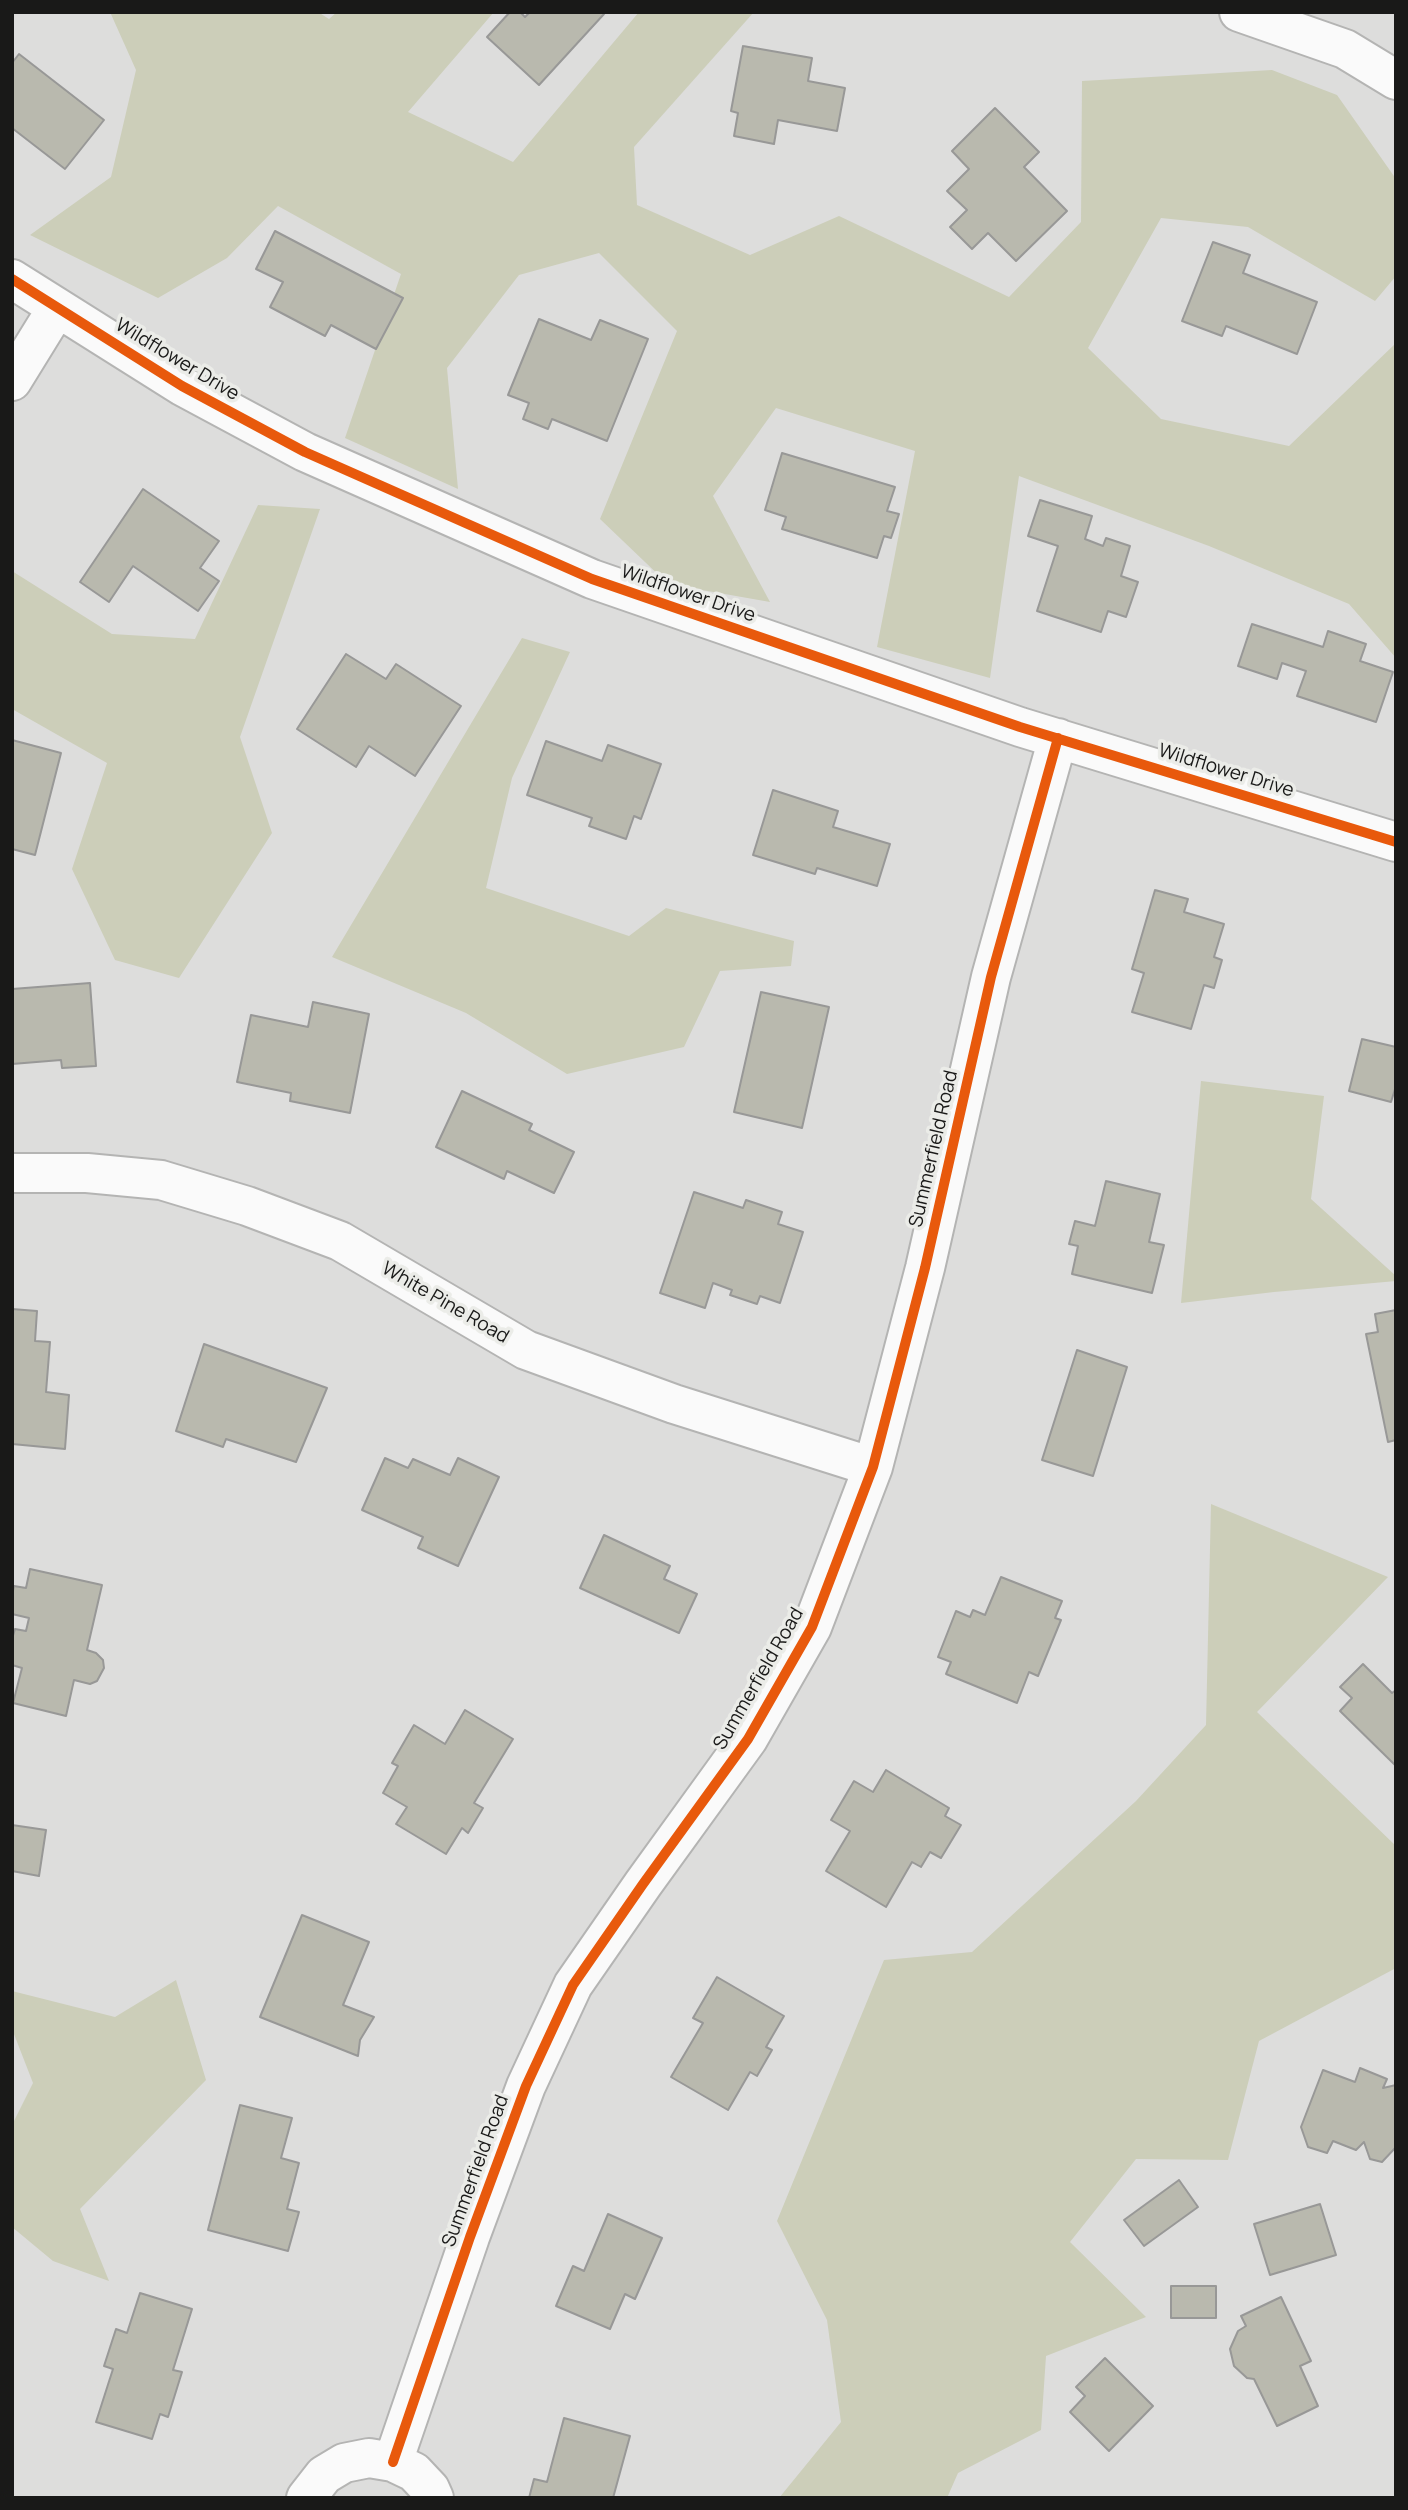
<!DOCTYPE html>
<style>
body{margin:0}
#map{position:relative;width:1408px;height:2510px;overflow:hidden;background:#dddddc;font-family:Manrope,sans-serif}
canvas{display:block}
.frame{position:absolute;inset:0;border:14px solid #191918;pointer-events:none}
</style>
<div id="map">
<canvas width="1408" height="2510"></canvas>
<div class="frame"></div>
</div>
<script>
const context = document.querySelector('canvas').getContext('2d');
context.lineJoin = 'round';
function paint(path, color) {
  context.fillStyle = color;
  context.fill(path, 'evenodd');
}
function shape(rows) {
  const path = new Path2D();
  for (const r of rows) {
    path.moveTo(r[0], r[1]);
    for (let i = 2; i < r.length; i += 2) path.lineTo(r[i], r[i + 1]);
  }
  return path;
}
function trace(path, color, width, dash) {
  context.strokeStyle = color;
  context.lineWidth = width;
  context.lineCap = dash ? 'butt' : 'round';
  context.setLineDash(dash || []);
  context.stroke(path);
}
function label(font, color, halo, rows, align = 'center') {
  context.font = font + ' Manrope,sans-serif';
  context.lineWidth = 7;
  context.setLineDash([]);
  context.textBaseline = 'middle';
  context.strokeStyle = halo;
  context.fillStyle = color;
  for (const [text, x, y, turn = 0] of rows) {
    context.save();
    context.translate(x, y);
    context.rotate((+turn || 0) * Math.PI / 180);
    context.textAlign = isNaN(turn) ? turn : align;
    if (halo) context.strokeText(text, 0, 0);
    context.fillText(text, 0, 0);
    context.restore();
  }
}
const green = shape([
 [110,12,318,12,329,19,337,12,494,12,408,112,513,162,639,12,754,12,634,147,637,205,750,255,839,216,1009,297,1081,222,1082,81,1272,70,1337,95,1396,179,1396,276,1375,301,1248,227,1161,218,1088,348,1161,419,1289,446,1396,343,1396,470,1394,474,1396,476,1396,658,1349,604,1209,546,1019,476,990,678,877,647,915,451,776,408,713,496,770,602,668,584,600,519,677,331,599,253,519,275,447,368,458,489,345,438,401,274,278,206,227,258,158,298,30,235,111,177,136,70],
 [258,505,320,509,240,737,272,833,179,978,115,960,72,869,107,763,12,709,12,571,112,634,195,639],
 [522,638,570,652,512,778,486,888,629,936,666,908,794,941,791,966,720,971,684,1047,567,1074,466,1013,332,957],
 [1201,1081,1324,1096,1311,1199,1396,1276,1396,1281,1274,1292,1181,1303],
 [1211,1504,1388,1577,1257,1712,1396,1846,1396,1968,1259,2041,1228,2160,1136,2159,1070,2242,1146,2317,1046,2356,1041,2430,958,2473,947,2498,779,2498,841,2422,827,2320,777,2221,884,1960,972,1952,1136,1801,1206,1725],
 [176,1980,206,2080,80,2209,109,2281,53,2261,12,2227,12,2125,33,2083,12,2029,12,1991,115,2017]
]);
const building = shape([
 [510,12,520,12,525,17,530,12,602,12,604,14,539,85,487,37,510,12],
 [743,46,812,58,808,81,845,88,837,131,778,120,774,144,734,136,738,113,731,111,743,46],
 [19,54,104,120,65,169,12,128,12,63,19,54],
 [995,108,1039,152,1024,167,1067,211,1016,261,988,233,972,249,950,227,967,210,947,191,969,169,952,151,995,108],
 [275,231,403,298,376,349,331,325,325,336,270,307,283,282,256,269,275,231],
 [1213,242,1250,255,1243,273,1317,302,1297,354,1226,326,1222,336,1182,321,1213,242],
 [539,319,591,340,600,320,648,339,607,441,552,419,548,429,523,419,529,403,508,395,539,319],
 [782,453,895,487,887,511,899,514,891,538,884,536,877,558,782,529,786,517,765,510,782,453],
 [143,489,219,541,200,568,219,581,198,611,133,566,109,602,80,582,143,489],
 [1040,500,1092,516,1085,539,1103,546,1106,538,1130,546,1121,576,1138,582,1126,617,1108,611,1101,632,1037,611,1058,546,1028,536,1040,500],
 [1252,624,1323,647,1328,631,1366,644,1360,661,1393,672,1376,722,1297,696,1306,671,1282,663,1277,679,1238,666,1252,624],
 [346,654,386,679,396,664,461,706,415,776,369,746,356,767,297,729,346,654],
 [12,740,61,753,35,855,12,849,12,740],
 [546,741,602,761,608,745,661,764,641,819,634,816,626,839,589,826,592,818,527,795,546,741],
 [773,790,838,811,833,827,890,844,877,886,817,868,815,874,753,855,773,790],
 [1155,890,1188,899,1184,912,1224,924,1214,957,1222,960,1214,988,1204,985,1191,1029,1132,1012,1144,973,1132,969,1155,890],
 [90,983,96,1066,62,1068,61,1060,12,1064,12,989,90,983],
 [761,992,829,1007,802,1128,734,1112,761,992],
 [313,1002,369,1014,350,1113,290,1101,291,1093,237,1082,251,1015,308,1027,313,1002],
 [1362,1039,1396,1047,1396,1086,1391,1102,1349,1091,1362,1039],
 [462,1091,532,1124,529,1130,574,1152,554,1193,507,1171,504,1179,436,1147,462,1091],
 [1106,1181,1160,1194,1149,1242,1164,1245,1152,1293,1072,1274,1078,1246,1069,1244,1075,1221,1095,1226,1106,1181],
 [694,1192,743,1208,746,1200,782,1212,778,1224,803,1232,780,1303,760,1296,757,1304,730,1295,732,1290,713,1283,705,1308,660,1293,694,1192],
 [12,1309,37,1311,35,1341,50,1342,46,1392,69,1395,65,1449,12,1444,12,1309],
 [1396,1310,1396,1440,1388,1442,1366,1334,1378,1332,1375,1314,1396,1310],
 [204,1344,327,1388,296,1462,226,1439,223,1447,176,1431,204,1344],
 [1077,1350,1127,1367,1093,1476,1042,1460,1077,1350],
 [385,1458,408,1468,413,1459,450,1475,458,1458,499,1477,458,1566,418,1548,423,1537,362,1510,385,1458],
 [604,1535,670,1566,664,1579,697,1594,679,1633,580,1588,604,1535],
 [30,1569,102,1585,87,1650,96,1653,103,1660,104,1668,97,1681,90,1684,74,1680,66,1716,13,1703,22,1668,12,1665,12,1639,15,1629,26,1631,29,1618,12,1614,12,1595,14,1586,26,1588,30,1569],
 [1001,1577,1062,1601,1055,1618,1061,1620,1038,1676,1029,1672,1017,1703,946,1674,951,1662,938,1657,956,1611,970,1617,973,1610,985,1615,1001,1577],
 [1363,1664,1392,1693,1396,1690,1396,1766,1340,1711,1352,1698,1340,1687,1363,1664],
 [465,1710,513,1739,474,1803,483,1808,468,1833,462,1828,446,1854,396,1824,407,1807,383,1793,398,1766,392,1763,414,1725,445,1744,465,1710],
 [886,1770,949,1808,945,1816,961,1825,941,1858,930,1852,921,1867,912,1862,886,1907,826,1871,850,1831,831,1820,854,1781,873,1792,886,1770],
 [12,1825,46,1830,39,1876,12,1871,12,1825],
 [302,1915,369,1942,343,2005,374,2017,360,2040,358,2056,260,2017,302,1915],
 [717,1977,784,2016,766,2047,772,2050,757,2076,750,2072,728,2110,671,2077,703,2023,693,2018,717,1977],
 [1360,2068,1387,2079,1383,2088,1396,2085,1396,2147,1382,2162,1370,2159,1364,2142,1356,2150,1333,2141,1327,2153,1308,2147,1301,2127,1323,2070,1355,2082,1360,2068],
 [240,2105,292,2118,281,2158,299,2163,287,2209,299,2212,288,2251,208,2230,240,2105],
 [1179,2180,1198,2207,1144,2246,1124,2220,1179,2180],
 [1320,2204,1336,2255,1270,2275,1254,2224,1320,2204],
 [608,2214,662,2238,635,2299,625,2294,610,2329,556,2306,573,2266,584,2271,608,2214],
 [1171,2286,1216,2286,1216,2318,1171,2318,1171,2286],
 [140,2293,192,2309,173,2370,182,2372,168,2417,160,2414,152,2439,96,2422,113,2369,104,2366,116,2329,127,2333,140,2293],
 [1281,2297,1311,2361,1300,2366,1318,2406,1277,2426,1254,2379,1247,2378,1234,2366,1230,2349,1238,2331,1246,2326,1241,2316,1281,2297],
 [1105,2358,1153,2406,1109,2451,1070,2412,1085,2396,1076,2387,1105,2358],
 [564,2418,630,2436,613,2498,529,2498,534,2479,547,2482,564,2418]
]);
const minor = shape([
 [1239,12,1345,49,1396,80],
 [12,279,182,386,305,452,592,579,1020,727,1396,842],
 [12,381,57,308],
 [12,1173,87,1173,161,1180,247,1206,340,1241,526,1350,674,1404,873,1467],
 [393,2462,470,2237,526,2086,573,1985,643,1884,748,1739,812,1627,873,1467,925,1268,991,977,1058,738],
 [306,2498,324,2475,344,2463,369,2458,393,2462,414,2472,430,2489,434,2498]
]);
const cycleway = shape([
 [12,279,182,386,305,452,592,579,1020,727,1396,842],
 [393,2462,470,2237,526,2086,573,1985,643,1884,748,1739,812,1627,873,1467,925,1268,991,977,1058,738]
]);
const streetNames = [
 ["Wildflower Drive",177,360,31],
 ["Wildflower Drive",688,594,19],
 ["Wildflower Drive",1226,771,17],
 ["Summerfield Road",934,1149,-77],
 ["White Pine Road",445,1303,30],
 ["Summerfield Road",759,1679,-60],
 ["Summerfield Road",476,2171,-70]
];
paint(green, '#ccceb9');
paint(building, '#b9b9ae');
trace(building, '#989897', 2);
trace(minor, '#b4b4b3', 42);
trace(minor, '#fafafa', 38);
trace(cycleway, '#e8590c', 10);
label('19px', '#191918', '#ebece8', streetNames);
</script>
